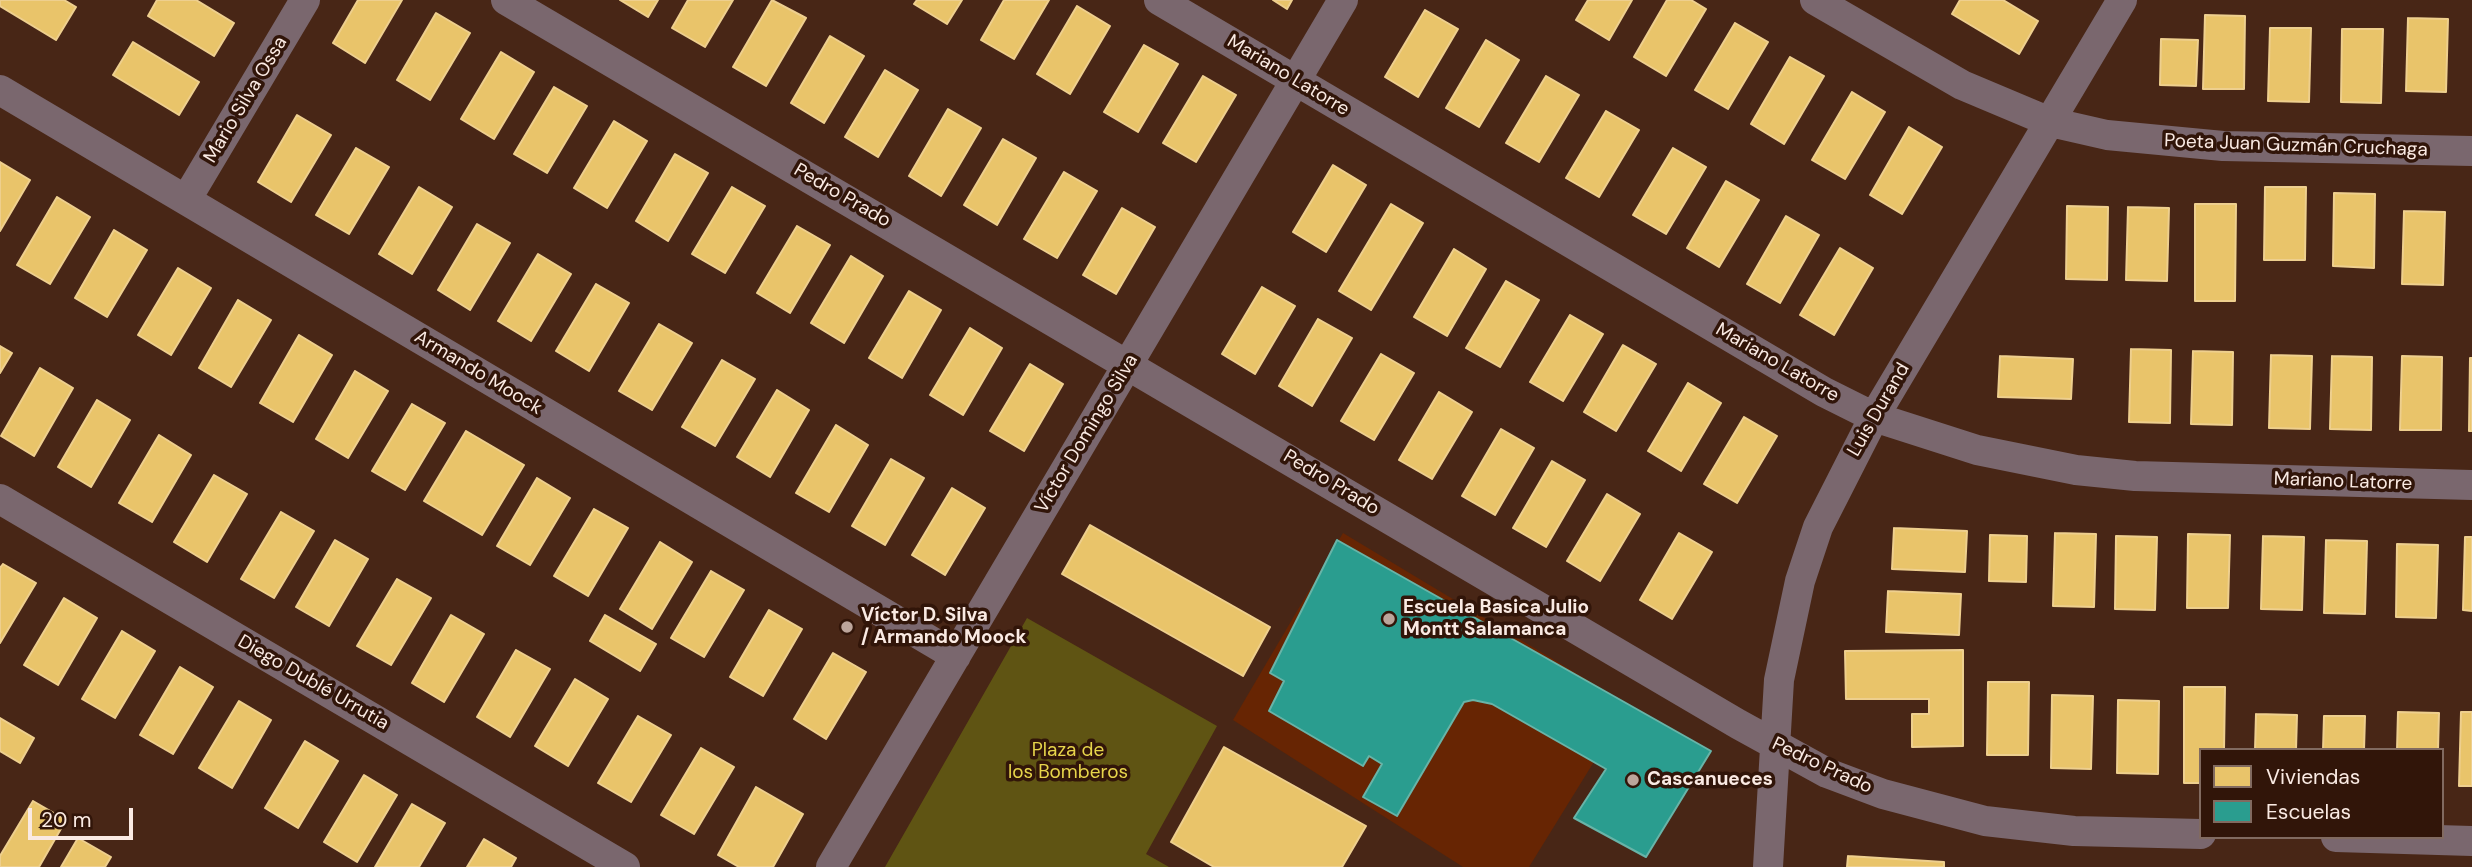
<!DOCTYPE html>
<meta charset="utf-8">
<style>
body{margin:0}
#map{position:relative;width:2472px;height:867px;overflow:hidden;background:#482616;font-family:"DM Sans",sans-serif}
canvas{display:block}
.legend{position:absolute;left:2199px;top:748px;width:245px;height:91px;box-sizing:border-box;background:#311509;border:2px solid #816a60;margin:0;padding:9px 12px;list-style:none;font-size:21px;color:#faeae3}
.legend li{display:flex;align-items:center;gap:14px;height:35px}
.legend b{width:35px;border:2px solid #816a60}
.scale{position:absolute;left:28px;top:808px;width:105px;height:32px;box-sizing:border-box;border:4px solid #faeae3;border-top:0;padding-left:9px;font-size:21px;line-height:24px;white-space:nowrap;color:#faeae3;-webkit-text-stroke:5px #311509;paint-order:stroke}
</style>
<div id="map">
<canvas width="2472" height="867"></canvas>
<ul class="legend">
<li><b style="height:19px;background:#e9c46a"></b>Viviendas</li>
<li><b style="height:19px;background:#2a9d8f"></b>Escuelas</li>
</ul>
<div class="scale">20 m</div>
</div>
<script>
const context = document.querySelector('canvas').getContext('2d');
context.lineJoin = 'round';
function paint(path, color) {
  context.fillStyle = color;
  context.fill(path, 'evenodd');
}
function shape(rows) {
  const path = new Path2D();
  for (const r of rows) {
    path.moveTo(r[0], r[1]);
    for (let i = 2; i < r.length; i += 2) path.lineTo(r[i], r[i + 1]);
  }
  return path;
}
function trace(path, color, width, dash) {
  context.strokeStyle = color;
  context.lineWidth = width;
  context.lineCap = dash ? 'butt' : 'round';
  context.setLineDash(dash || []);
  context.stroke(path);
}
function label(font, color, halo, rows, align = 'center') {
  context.font = font + ' "DM Sans",sans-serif';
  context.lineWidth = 7;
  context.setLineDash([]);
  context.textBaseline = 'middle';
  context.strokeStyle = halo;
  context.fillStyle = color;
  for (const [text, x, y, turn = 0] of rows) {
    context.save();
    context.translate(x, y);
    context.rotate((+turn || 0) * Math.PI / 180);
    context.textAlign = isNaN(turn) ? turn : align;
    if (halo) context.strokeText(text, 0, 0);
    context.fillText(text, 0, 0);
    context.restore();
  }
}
const built = shape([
 [1343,533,1629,705,1529,867,1463,867,1233,720]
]);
const green = shape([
 [1027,618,1217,726,1146,854,1169,867,885,867]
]);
const homes = shape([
 [0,0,64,0,76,7,56,40,0,6,0,0],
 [157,0,196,0,234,23,214,56,148,16,157,0],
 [358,0,402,0,365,63,333,43,358,0],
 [620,0,658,0,648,17,620,0],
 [688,0,733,0,705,47,672,28,688,0],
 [772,0,806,18,766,86,733,67,772,0],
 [917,0,962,0,947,24,914,4,917,0],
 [1004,0,1049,0,1014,59,981,40,1004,0],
 [1273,0,1292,0,1287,9,1273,0],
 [1588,0,1632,0,1609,40,1576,20,1588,0],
 [1667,0,1691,0,1706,9,1666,76,1634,57,1667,0],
 [1960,0,2003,0,2038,21,2019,54,1952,14,1960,0],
 [1077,6,1110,26,1070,94,1037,74,1077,6],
 [1425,10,1458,29,1418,97,1385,77,1425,10],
 [436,13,470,33,430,100,397,80,436,13],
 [2205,15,2245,16,2244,89,2203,89,2205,15],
 [2408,18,2448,19,2446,92,2406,91,2408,18],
 [1735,23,1768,42,1728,109,1695,90,1735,23],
 [2270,28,2311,28,2309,102,2268,101,2270,28],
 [2342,29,2383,29,2381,103,2341,102,2342,29],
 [830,36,864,56,824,123,791,103,830,36],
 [2161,39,2198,40,2196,86,2160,85,2161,39],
 [1486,40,1519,60,1479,127,1446,108,1486,40],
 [133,42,199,82,179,115,113,75,133,42],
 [1144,45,1178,64,1138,132,1104,112,1144,45],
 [501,52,534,72,494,139,461,119,501,52],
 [1790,57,1824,76,1784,144,1751,124,1790,57],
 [885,70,918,90,878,157,845,137,885,70],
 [1203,76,1236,95,1196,162,1163,143,1203,76],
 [1546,76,1579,95,1539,162,1506,143,1546,76],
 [554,87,587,106,547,173,514,154,554,87],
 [1852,92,1885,112,1845,179,1812,160,1852,92],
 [948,109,981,128,941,196,909,176,948,109],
 [1606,111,1639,130,1599,197,1566,178,1606,111],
 [297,115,331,135,291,202,258,182,297,115],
 [614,121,647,141,607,208,574,188,614,121],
 [1909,127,1942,147,1902,214,1870,195,1909,127],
 [1003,139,1036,158,997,225,964,205,1003,139],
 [356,148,389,167,349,234,316,215,356,148],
 [1673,148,1706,167,1666,234,1633,215,1673,148],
 [675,154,708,173,668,241,636,221,675,154],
 [0,162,30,180,0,231,0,162],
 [1333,165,1366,185,1326,252,1293,232,1333,165],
 [1064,172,1097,191,1057,258,1024,239,1064,172],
 [1726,181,1759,200,1719,267,1687,248,1726,181],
 [419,187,452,207,412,274,379,254,419,187],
 [732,187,765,206,725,273,692,254,732,187],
 [2265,187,2306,187,2305,260,2264,260,2265,187],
 [2334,193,2375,194,2374,268,2333,266,2334,193],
 [57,197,90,217,50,284,17,265,57,197],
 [1391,204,1423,223,1371,310,1339,291,1391,204],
 [2195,204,2236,204,2235,301,2195,301,2195,204],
 [2067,206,2108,207,2107,280,2066,279,2067,206],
 [2128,207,2169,208,2167,281,2126,280,2128,207],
 [1122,208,1155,227,1116,294,1083,275,1122,208],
 [2404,211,2445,212,2443,285,2402,284,2404,211],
 [1786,216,1819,235,1780,303,1747,284,1786,216],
 [477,224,510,243,470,310,438,290,477,224],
 [797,226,830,245,790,313,757,293,797,226],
 [114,230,147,250,107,317,75,298,114,230],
 [1840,248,1873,268,1834,335,1800,315,1840,248],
 [1454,249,1486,269,1447,336,1414,317,1454,249],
 [538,254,571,274,531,341,498,321,538,254],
 [851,256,883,276,844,343,811,323,851,256],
 [178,268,211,288,171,355,138,335,178,268],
 [1506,281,1539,300,1500,367,1466,348,1506,281],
 [596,284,629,303,589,371,556,351,596,284],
 [1262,287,1295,306,1255,374,1222,354,1262,287],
 [909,291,941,310,902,378,869,358,909,291],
 [238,300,271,320,231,387,199,368,238,300],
 [1570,315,1603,334,1563,401,1530,382,1570,315],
 [1318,319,1352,338,1312,406,1279,386,1318,319],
 [659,324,692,343,652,410,619,391,659,324],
 [970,328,1002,348,963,415,930,395,970,328],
 [299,335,332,355,293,422,260,403,299,335],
 [1623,345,1656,364,1616,431,1584,412,1623,345],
 [0,346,12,353,0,373,0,346],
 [2131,349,2171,350,2170,423,2129,422,2131,349],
 [2193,351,2233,352,2232,425,2191,424,2193,351],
 [1381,354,1414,373,1374,440,1341,421,1381,354],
 [2271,355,2312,356,2310,429,2269,428,2271,355],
 [2000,356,2073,359,2071,399,1998,397,2000,356],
 [2332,356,2372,357,2371,430,2330,429,2332,356],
 [2402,356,2442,357,2441,430,2400,430,2402,356],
 [2470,358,2472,358,2472,431,2469,431,2470,358],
 [722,360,755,379,715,446,682,427,722,360],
 [1030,364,1063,384,1024,451,990,431,1030,364],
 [40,368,73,388,34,456,1,436,40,368],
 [355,371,388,391,348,458,316,439,355,371],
 [1688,383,1721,403,1681,471,1648,451,1688,383],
 [777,390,809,410,770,477,737,457,777,390],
 [1439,392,1472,412,1432,479,1399,460,1439,392],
 [97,400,130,420,91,487,58,467,97,400],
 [412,404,445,423,405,490,372,471,412,404],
 [1744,417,1777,436,1737,503,1704,484,1744,417],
 [836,425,868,445,829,512,796,493,836,425],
 [1501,429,1534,448,1495,515,1462,496,1501,429],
 [466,431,524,465,482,535,424,501,466,431],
 [159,435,191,455,152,522,119,503,159,435],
 [891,459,924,478,885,545,852,526,891,459],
 [1552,461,1585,480,1546,547,1513,528,1552,461],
 [214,475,247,494,207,562,174,542,214,475],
 [537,478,570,498,530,565,497,546,537,478],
 [952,488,985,508,945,575,912,555,952,488],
 [1607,494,1640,514,1600,581,1567,561,1607,494],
 [594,509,628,528,588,596,554,576,594,509],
 [281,512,314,531,274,598,241,579,281,512],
 [1090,525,1270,627,1243,676,1062,574,1090,525],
 [1894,528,1967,531,1965,572,1892,569,1894,528],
 [1679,533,1712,552,1672,619,1640,600,1679,533],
 [2055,533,2096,534,2094,607,2053,606,2055,533],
 [2188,534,2230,535,2228,608,2187,608,2188,534],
 [1990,535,2027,536,2026,582,1989,581,1990,535],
 [2116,536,2157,537,2155,610,2115,609,2116,536],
 [2263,536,2304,537,2302,610,2261,609,2263,536],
 [2465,537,2472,537,2472,611,2463,610,2465,537],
 [335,540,368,559,329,626,296,607,335,540],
 [2326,540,2367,541,2365,614,2324,613,2326,540],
 [660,542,692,562,652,629,620,609,660,542],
 [2397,544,2438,545,2436,618,2396,617,2397,544],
 [3,564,36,583,0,643,0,568,3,564],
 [711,571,744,590,704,657,671,638,711,571],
 [397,579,431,598,391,665,357,646,397,579],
 [1888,591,1961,594,1959,635,1886,632,1888,591],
 [64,598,97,618,58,685,24,665,64,598],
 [769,610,802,629,763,696,730,677,769,610],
 [451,615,484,634,444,702,412,683,451,615],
 [605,615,656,644,640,671,590,641,605,615],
 [122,631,155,651,115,718,82,699,122,631],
 [516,650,550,669,510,737,477,717,516,650],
 [1963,650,1963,746,1912,747,1912,714,1929,714,1929,699,1846,699,1845,651,1963,650],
 [833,653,866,672,826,739,794,719,833,653],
 [180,667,213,687,173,754,140,735,180,667],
 [575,679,608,699,568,766,535,746,575,679],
 [1988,682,2029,682,2028,755,1987,755,1988,682],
 [2184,687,2225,687,2224,750,2201,750,2201,783,2184,783,2184,687],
 [2052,695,2093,696,2091,769,2051,768,2052,695],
 [2118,700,2159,701,2158,774,2117,773,2118,700],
 [239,701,271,720,232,788,199,768,239,701],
 [2398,712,2439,713,2438,750,2397,750,2398,712],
 [2461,712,2472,712,2472,786,2459,786,2461,712],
 [2256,714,2297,715,2296,750,2255,750,2256,714],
 [638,716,671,735,631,802,598,783,638,716],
 [2324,716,2365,716,2364,750,2323,750,2324,716],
 [0,718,34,738,20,763,0,751,0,718],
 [305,741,338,761,298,828,265,808,305,741],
 [1224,747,1366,826,1342,867,1214,867,1171,842,1224,747],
 [701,748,734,767,694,834,661,815,701,748],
 [364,775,397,795,357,862,324,842,364,775],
 [756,787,803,814,773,867,739,867,718,855,756,787],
 [33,801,66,820,39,867,0,867,0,856,33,801],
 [412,804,445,823,419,867,375,867,412,804],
 [78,838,111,857,105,867,61,867,78,838],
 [484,839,516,858,511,867,467,867,484,839],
 [1848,856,1944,862,1944,867,1847,867,1848,856]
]);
const schools = shape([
 [1337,540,1711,751,1646,857,1574,818,1606,769,1492,704,1473,700,1464,702,1397,816,1363,797,1382,764,1369,756,1363,766,1269,711,1284,681,1270,673,1337,540]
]);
const street = shape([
 [506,0,1738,724,1827,773,1883,794,1985,821,2074,831,2201,834],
 [1159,0,1824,392,1874,417,1977,450,2076,470,2135,476,2472,485],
 [1815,0,1962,85,2050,122,2107,135,2223,146,2472,151],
 [0,90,956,656],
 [186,200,305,0],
 [0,499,625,867],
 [2336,837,2472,841],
 [831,867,1343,0],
 [1768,867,1779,680,1800,581,1818,527,1874,417,2122,0]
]);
const markers = [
 [1389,619,7,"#bca59b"],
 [847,627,7,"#bca59b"],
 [1633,780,7,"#bca59b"]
];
const streetNames = [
 ["Mariano Latorre",1288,76,31],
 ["Mario Silva Ossa",246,100,-59],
 ["Poeta Juan Guzmán Cruchaga",2296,146,2],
 ["Pedro Prado",842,196,30],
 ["Mariano Latorre",1777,363,30],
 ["Armando Moock",478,373,31],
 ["Luis Durand",1879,410,-60],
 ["Víctor Domingo Silva",1087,434,-59],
 ["Mariano Latorre",2343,482,2],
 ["Pedro Prado",1331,483,31],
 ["Diego Dublé Urrutia",313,683,30],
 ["Pedro Prado",1822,766,25]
];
const poiNames = [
 ["Escuela Basica Julio",1403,608],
 ["Montt Salamanca",1403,630],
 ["Víctor D. Silva",861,616],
 ["/ Armando Moock",861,638],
 ["Cascanueces",1647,780]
];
const parkNames = [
 ["Plaza de",1068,751],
 ["los Bomberos",1068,773]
];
paint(built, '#672503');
paint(green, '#5f5413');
paint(homes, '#e9c46a');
trace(homes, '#eecf8e', 2);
paint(schools, '#2a9d8f');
trace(schools, '#68b4a8', 2);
trace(street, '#7a676e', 30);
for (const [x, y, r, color] of markers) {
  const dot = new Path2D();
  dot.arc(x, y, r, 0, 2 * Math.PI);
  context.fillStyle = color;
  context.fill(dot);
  trace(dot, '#311509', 2.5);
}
label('19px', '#faeae3', '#311509', streetNames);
label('bold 19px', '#faeae3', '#311509', poiNames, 'left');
label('19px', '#e7d54b', '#311509', parkNames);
</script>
